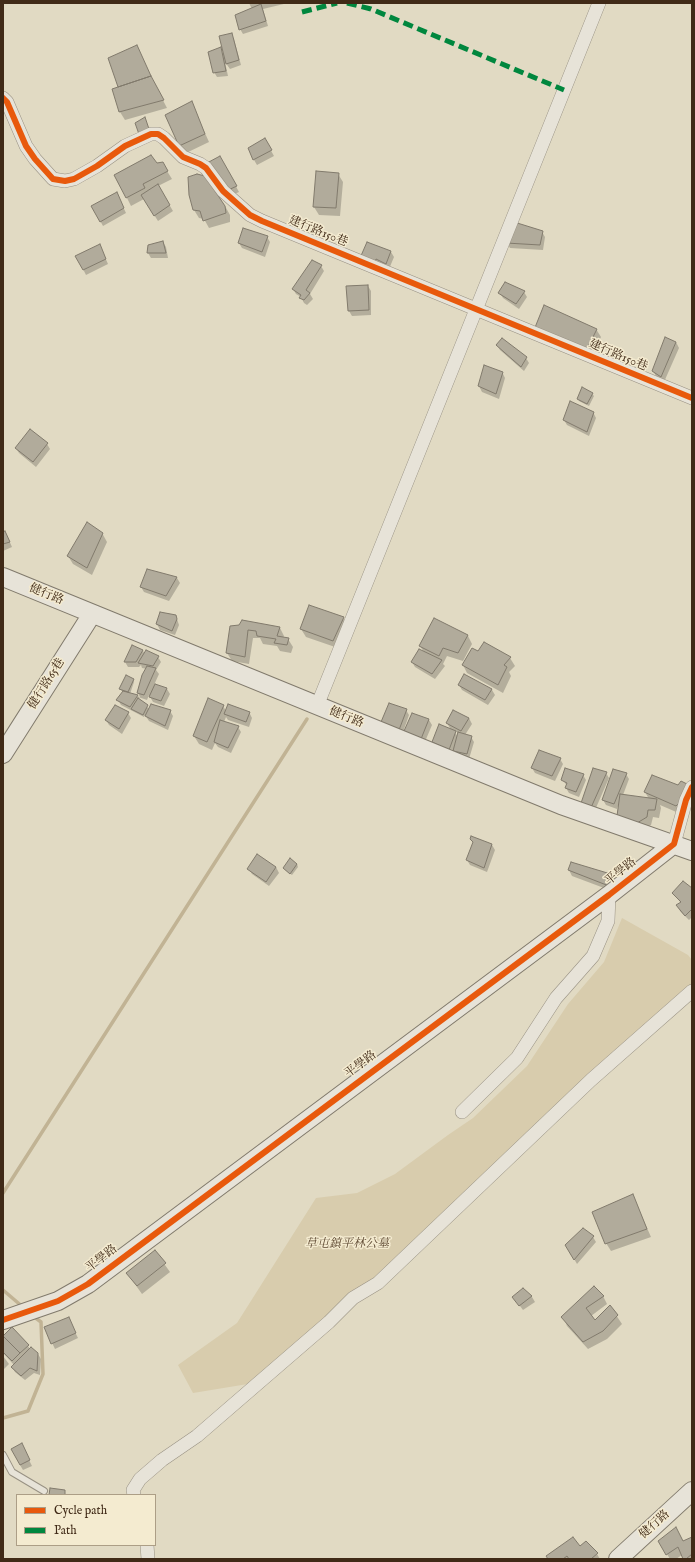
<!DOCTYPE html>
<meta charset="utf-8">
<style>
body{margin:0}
#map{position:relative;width:695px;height:1562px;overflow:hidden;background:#e1dac3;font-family:"IM FELL English",serif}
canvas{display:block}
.frame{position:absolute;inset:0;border:4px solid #402a17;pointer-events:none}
.legend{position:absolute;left:16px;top:1494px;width:140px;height:52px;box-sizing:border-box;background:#f4ebd0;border:1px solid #ac9e86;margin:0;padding:5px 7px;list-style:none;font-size:12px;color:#402a17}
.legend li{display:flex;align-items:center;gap:8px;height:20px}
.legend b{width:20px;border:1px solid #ac9e86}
</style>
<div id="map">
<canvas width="695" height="1562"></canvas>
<div class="frame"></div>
<ul class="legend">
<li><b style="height:5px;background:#e8590c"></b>Cycle path</li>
<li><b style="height:5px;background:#00873e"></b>Path</li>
</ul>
</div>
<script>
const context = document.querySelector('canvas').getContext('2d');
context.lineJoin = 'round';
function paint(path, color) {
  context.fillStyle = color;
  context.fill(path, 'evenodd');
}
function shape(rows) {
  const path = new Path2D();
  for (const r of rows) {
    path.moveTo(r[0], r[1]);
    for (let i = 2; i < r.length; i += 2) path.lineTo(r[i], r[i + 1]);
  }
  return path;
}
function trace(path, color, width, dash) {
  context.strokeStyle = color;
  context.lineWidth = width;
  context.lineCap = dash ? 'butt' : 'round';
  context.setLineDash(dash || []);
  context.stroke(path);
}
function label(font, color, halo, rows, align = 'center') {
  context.font = font + ' "IM FELL English","Noto Serif TC",serif';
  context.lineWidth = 3;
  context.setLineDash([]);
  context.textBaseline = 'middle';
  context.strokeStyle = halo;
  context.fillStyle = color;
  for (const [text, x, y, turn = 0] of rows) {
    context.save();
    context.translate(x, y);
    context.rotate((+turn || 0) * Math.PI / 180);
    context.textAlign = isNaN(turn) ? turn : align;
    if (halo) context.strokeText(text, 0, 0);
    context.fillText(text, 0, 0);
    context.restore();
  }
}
const green = shape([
 [622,918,688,955,692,960,692,991,260,1382,193,1393,178,1365,237,1323,316,1198,357,1193,395,1174,448,1135,473,1118,527,1066,568,1004,604,962]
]);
const shadow = shape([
 [249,3,288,3,263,9,268,26,243,34,240,29,252,9],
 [231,34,234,39,241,65,230,69,225,62,228,76,217,77,214,72,220,49,224,55],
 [155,85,167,108,125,120,120,112,113,90],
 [191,102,209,142,184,154,179,146],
 [265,140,274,156,257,165,254,160],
 [220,157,239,192,230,196],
 [162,163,172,179,158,186,173,211,158,221,144,199,131,206,127,198,156,164],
 [317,172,338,174,343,182,340,216,319,215,314,207],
 [117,194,126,213,103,226,92,206],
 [225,206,230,215,230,222,209,228,204,219,199,218,194,210],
 [542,232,545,237,543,250,510,248,507,243],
 [267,237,270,242,265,257,242,248,239,243],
 [163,242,166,247,168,258,151,258,148,253,149,246],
 [100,246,108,264,86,275,77,257],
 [391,252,394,257,389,269,365,263],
 [321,266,324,271,310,294,313,299,307,305,304,303,301,297,296,294,293,289],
 [368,286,371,291,371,315,352,316,349,311,347,287],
 [524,292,527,297,519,309,503,298,500,293],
 [596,329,601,337,590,360,540,338],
 [676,342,679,348,664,382,656,376,653,371],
 [497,345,526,358,529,363,524,371,500,350],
 [485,367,502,372,505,378,499,399,482,392,479,386],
 [592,394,594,396,589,406,579,401,578,399],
 [593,412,596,418,589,436,567,425,564,420],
 [30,430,47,444,50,449,36,467,19,453,16,448],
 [3,533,8,538,12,547,3,551],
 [102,533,107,542,92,575,73,564,68,556],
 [148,570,177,578,180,583,169,601,144,592,141,587],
 [176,616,179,625,175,635,160,630,157,624],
 [343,618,348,626,338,648,306,637,301,629],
 [231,627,280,628,284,636,283,638,288,639,293,647,291,653,280,651,277,646,263,644,260,638,253,638,249,664,232,661,227,653],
 [468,636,472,644,463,661,447,656,443,664,445,666,435,679,415,667,412,662,424,652,420,646],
 [484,644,510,658,515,666,509,672,511,676,503,693,467,673,463,665,479,652],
 [132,647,143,651,145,654,158,657,161,662,156,670,159,674,154,685,167,689,170,694,164,706,153,702,149,695,147,700,138,697,149,709,170,711,173,716,168,730,149,721,145,715,144,717,121,705,118,700,123,692,120,689,133,679,134,682,130,694,140,697,138,693,147,669,142,668,141,665,139,667,128,667,125,662],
 [459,685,492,690,495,695,488,705,462,690],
 [223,706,226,711,249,712,252,718,249,727,228,720,226,717,224,722,238,727,241,732,231,753,218,747,215,743,212,750,199,744,194,736],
 [406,710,409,715,402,735,385,727],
 [128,713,131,718,122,734,109,725,106,720],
 [412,714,429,720,432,725,424,744,409,736],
 [469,718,472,724,465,735,471,737,474,742,469,759,457,756,453,750,436,743,436,747,433,742,451,730,447,723],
 [454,731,459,733,458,737],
 [560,759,563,764,555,781,535,773,532,768],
 [606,773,609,778,592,817,583,814],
 [626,774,629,779,623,795,649,799,645,792,679,786,681,814,660,805,661,808,659,818,653,817,651,825,637,834,619,803,617,809,606,805,603,800],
 [583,775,586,780,579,797,569,793,566,788,567,786,563,780],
 [472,837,492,845,495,850,487,872,470,865,467,860,474,843],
 [297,864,298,867,292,875,284,869],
 [572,864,613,875,616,881,612,891,572,876,569,870],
 [276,867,279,873,269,886,252,874,249,869],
 [692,890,692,917,689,920,680,911,677,906,681,903,673,893],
 [633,1196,651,1237,611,1251,606,1243],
 [593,1237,596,1242,577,1264,566,1245],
 [155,1251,170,1272,142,1294,127,1273],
 [523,1289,532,1297,535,1302,523,1310,517,1302],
 [603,1296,607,1304,591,1316,595,1321,610,1306,622,1324,607,1339,588,1349,567,1326,563,1317],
 [71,1324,78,1338,55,1349,45,1328],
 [3,1336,28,1346,30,1349,38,1354,41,1359,40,1375,34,1373,25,1380,15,1372,12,1367,14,1365,3,1353],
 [3,1356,9,1364,3,1370],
 [24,1450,32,1466,23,1470,20,1465],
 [692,1538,692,1559,684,1559,682,1555,676,1559,670,1559,659,1541,683,1542],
 [580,1548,597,1554,600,1559,548,1559]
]);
const stream = shape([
 [3,1193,307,719],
 [3,1290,24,1308],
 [3,1418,28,1411,43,1374,41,1322,33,1316]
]);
const building = shape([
 [261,4,266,21,239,30,235,15,261,4],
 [232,33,239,60,226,64,219,36,232,33],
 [137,45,151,76,118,87,108,58,137,45],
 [221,47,226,71,213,73,208,52,221,47],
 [151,76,164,100,119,112,112,89,151,76],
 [192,101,205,134,179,146,165,115,192,101],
 [145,117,150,132,140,137,135,123,145,117],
 [265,138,272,150,253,160,248,148,265,138],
 [151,155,157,163,163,162,168,171,143,184,145,188,126,198,114,175,151,155],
 [220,156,237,186,226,191,207,163,220,156],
 [316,171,339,173,336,208,313,207,316,171],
 [197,174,205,176,225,206,226,213,203,221,200,211,193,210,189,195,188,177,197,174],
 [158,184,170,205,154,216,141,195,158,184],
 [117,192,124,208,100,222,91,206,117,192],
 [514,222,543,231,540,245,506,243,514,222],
 [243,228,268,236,262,252,238,243,243,228],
 [163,241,166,253,147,253,148,245,163,241],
 [367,242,391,251,386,264,376,259,374,265,360,258,367,242],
 [100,244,106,259,83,270,75,256,100,244],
 [312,260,322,265,306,290,310,293,304,300,299,298,301,295,292,289,312,260],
 [505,282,525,291,516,304,498,293,505,282],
 [368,285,369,310,348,311,346,286,368,285],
 [544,305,597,329,585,353,534,330,544,305],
 [665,337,676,342,661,377,652,371,665,337],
 [502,338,527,357,521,367,496,345,502,338],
 [484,365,503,372,496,394,478,386,484,365],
 [582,387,593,393,587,404,577,399,582,387],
 [570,401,594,412,587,432,563,420,570,401],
 [30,429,48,443,33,462,15,448,30,429],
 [87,522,103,533,87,568,67,556,87,522],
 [5,531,10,542,3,544,3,532,5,531],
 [147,569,177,577,166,596,140,587,147,569],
 [309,605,344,617,333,641,300,629,309,605],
 [160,612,176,615,177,619,172,631,156,624,160,612],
 [434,618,468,635,458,653,443,648,439,656,419,646,434,618],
 [242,620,280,627,277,636,289,638,287,645,274,643,276,639,257,636,256,631,248,630,245,657,226,653,230,626,239,625,242,620],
 [484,642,511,657,504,665,507,667,498,685,462,665,472,648,478,651,484,642],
 [132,645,143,650,136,662,124,662,132,645],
 [419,649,442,660,432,674,411,662,419,649],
 [146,650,159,656,153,666,138,663,146,650],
 [147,666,156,668,144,695,137,693,142,675,147,666],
 [464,674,492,689,485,700,458,685,464,674],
 [126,675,134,679,128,692,119,689,126,675],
 [155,684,167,688,161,701,149,697,155,684],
 [123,691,138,695,130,707,116,700,123,691],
 [138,698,148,705,143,715,131,709,138,698],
 [208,698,224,705,207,742,193,736,208,698],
 [389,703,407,709,399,730,381,722,389,703],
 [151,704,171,710,165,726,145,716,151,704],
 [228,704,250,712,246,722,224,714,228,704],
 [115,705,129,712,119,729,105,720,115,705],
 [453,710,469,718,461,731,446,723,453,710],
 [412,713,429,719,421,739,404,731,412,713],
 [220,720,239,726,228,748,214,742,220,720],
 [439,724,456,731,449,750,432,742,439,724],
 [458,732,472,736,467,754,453,751,458,732],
 [539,750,561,758,552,776,531,768,539,750],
 [565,768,584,774,576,792,565,788,567,783,561,780,565,768],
 [593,768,607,772,589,812,579,809,593,768],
 [613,769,627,773,614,804,602,800,613,769],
 [652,775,678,785,681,781,691,786,685,797,676,806,644,792,652,775],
 [620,794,657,799,655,810,648,810,647,817,632,826,616,823,620,794],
 [471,836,492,844,484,868,466,860,473,842,470,839,471,836],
 [257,854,276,867,266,882,247,869,257,854],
 [290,858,297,864,290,874,283,868,290,858],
 [571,862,614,875,609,886,568,870,571,862],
 [683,881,692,888,692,909,685,916,676,905,681,902,672,893,683,881],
 [633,1194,647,1229,605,1244,592,1212,633,1194],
 [583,1228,594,1236,574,1260,565,1245,583,1228],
 [155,1250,166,1263,137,1286,126,1273,155,1250],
 [594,1286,604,1296,586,1308,595,1320,610,1305,618,1315,603,1331,583,1342,561,1317,594,1286],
 [523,1288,532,1296,519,1306,512,1297,523,1288],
 [69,1317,76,1333,51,1344,44,1327,69,1317],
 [12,1327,29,1345,20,1353,3,1336,12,1327],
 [3,1336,20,1353,12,1361,3,1352,3,1336],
 [31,1347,38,1353,37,1371,30,1368,21,1376,11,1367,31,1347],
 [22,1443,30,1460,20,1465,11,1449,22,1443],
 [50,1488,65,1490,65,1495,49,1495,50,1488],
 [676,1527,683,1541,692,1537,692,1554,686,1559,683,1559,678,1547,666,1555,658,1541,676,1527],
 [573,1537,580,1546,586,1541,598,1553,591,1559,569,1559,567,1556,563,1559,548,1559,546,1556,573,1537]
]);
const lane = shape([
 [3,1455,12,1472,44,1491]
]);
const street = shape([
 [3,98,7,102,26,146,35,159,53,179,65,181,74,179,97,166,125,146,151,134,158,134,164,138,183,157,200,164,206,168,223,191,250,215,262,221,692,398],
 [317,706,599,3],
 [674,844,686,800,692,787],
 [462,1112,517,1058,556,998,593,956,608,921,609,895],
 [134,1495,133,1490,140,1479,162,1460,197,1436,329,1322,353,1298,378,1283,591,1080,692,991],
 [147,1545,148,1559]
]);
const secondary = shape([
 [3,577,561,805,692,851],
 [3,754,92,614],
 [3,1320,58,1301,88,1284,609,895,674,844],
 [618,1559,692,1491]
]);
const quiet = shape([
 [347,3,371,9,564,90],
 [302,12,337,3]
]);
const cycleway = shape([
 [3,98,7,102,26,146,35,159,53,179,65,181,74,179,97,166,125,146,151,134,158,134,164,138,183,157,200,164,206,168,223,191,250,215,262,221,692,398],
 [3,1320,58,1301,88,1284,609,895,674,844,686,800,692,787]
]);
const streetNames = [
 ["建行路150巷",318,232,22],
 ["建行路150巷",618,356,23],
 ["健行路",46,595,22],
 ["健行路65巷",47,684,-58],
 ["健行路",346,718,22],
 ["平學路",621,872,-39],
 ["平學路",361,1065,-37],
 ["平學路",102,1259,-38],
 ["健行路",655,1525,-42]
];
const parkNames = [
 ["草屯鎮平林公墓",347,1245]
];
paint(green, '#d8ccad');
paint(shadow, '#0003');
trace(stream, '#c1b394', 3.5);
paint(building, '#b1ab9b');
trace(building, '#817a6c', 1);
trace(lane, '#989183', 8);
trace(street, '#989183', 14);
trace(secondary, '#817a6c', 20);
trace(lane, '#e7e3d8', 6);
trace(street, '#e7e3d8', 13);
trace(secondary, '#e7e3d8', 18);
trace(quiet, '#00873e', 5, [10, 5]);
trace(cycleway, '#e8590c', 6);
label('12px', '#402a17', '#f4ebd0', streetNames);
label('italic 12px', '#5d4831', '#f4ebd0', parkNames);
</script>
